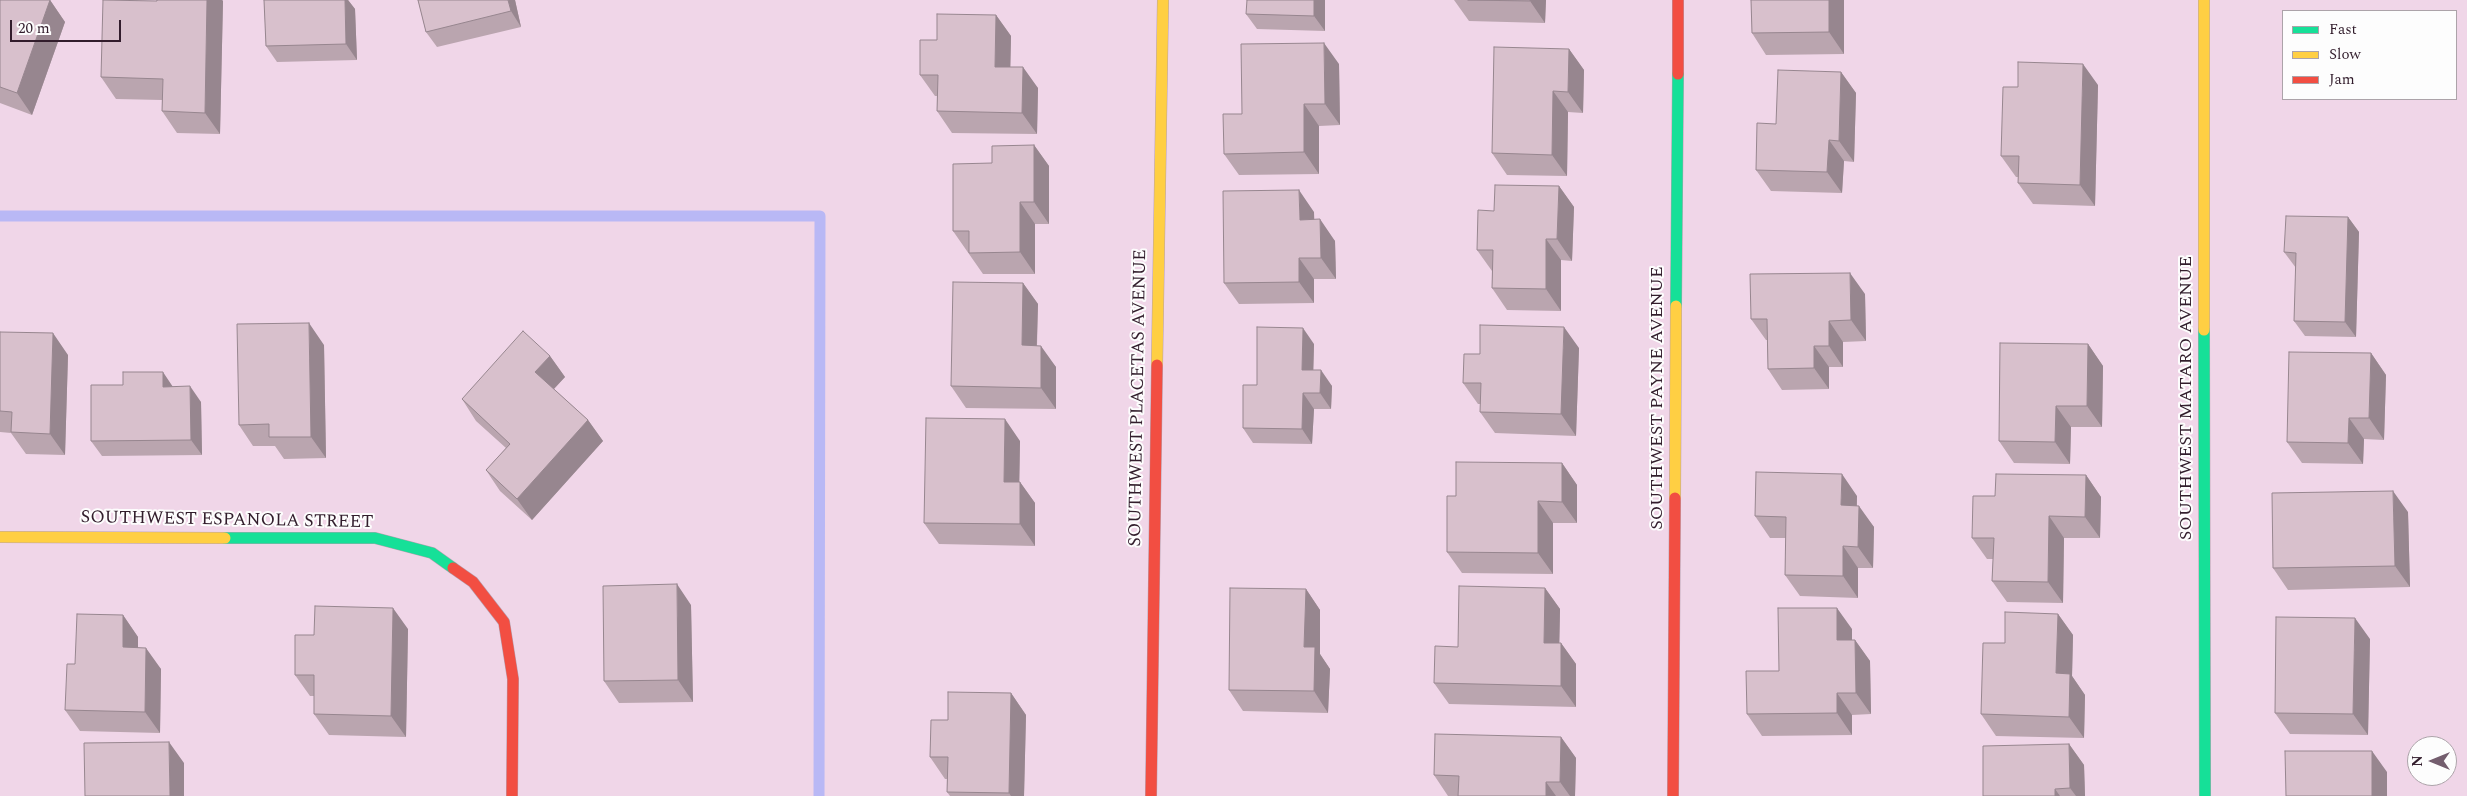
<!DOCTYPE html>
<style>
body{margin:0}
#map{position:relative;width:2467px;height:796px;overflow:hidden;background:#f0d6e8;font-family:Spectral,serif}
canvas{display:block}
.legend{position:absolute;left:2282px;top:10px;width:175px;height:90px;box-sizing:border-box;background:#fdfdfd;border:1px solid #aca3a9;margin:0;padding:6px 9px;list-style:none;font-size:15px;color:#321d2c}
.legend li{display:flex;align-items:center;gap:10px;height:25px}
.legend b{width:25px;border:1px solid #aca3a9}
.north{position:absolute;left:2407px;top:736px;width:50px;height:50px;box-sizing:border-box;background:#fdfdfd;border:1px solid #aca3a9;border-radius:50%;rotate:270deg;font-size:14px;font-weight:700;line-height:20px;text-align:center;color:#321d2c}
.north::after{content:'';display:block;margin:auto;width:18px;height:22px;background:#745e6e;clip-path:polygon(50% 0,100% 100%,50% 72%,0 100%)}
.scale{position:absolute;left:10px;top:20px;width:111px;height:22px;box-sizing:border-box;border:2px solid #321d2c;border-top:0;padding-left:6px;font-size:15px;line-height:18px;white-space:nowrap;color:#321d2c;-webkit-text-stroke:4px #fdfdfd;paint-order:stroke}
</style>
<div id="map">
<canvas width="2467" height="796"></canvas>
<ul class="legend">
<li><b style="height:6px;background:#16e098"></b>Fast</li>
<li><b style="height:6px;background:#ffcf43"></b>Slow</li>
<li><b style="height:6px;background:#f24e42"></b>Jam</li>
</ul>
<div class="north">N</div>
<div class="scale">20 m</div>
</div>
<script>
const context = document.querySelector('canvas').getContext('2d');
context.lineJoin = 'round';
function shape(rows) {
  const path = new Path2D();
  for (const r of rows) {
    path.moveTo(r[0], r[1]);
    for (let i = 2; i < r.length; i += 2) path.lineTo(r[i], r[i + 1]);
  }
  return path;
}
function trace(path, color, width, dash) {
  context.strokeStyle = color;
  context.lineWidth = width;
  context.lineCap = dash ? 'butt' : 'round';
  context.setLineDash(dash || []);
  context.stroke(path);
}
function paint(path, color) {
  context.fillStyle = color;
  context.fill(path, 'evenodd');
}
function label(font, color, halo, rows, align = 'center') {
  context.font = font + ' Spectral,serif';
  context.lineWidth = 4;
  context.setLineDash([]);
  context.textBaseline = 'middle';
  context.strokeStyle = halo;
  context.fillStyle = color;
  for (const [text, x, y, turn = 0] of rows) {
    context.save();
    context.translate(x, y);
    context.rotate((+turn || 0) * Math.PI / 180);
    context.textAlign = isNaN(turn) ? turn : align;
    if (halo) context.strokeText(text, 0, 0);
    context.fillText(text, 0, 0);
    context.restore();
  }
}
const stream = shape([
 [0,216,820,216,819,796]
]);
const fast = shape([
 [1676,306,1678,74],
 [2204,330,2205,796],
 [225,538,375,538,432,553,453,568]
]);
const slow = shape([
 [2204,0,2204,330],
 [1157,365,1163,0],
 [1675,498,1676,306],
 [0,537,225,538]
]);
const jam = shape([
 [1678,74,1678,0],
 [453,568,473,582,504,622,513,679,512,796],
 [1151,796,1157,365],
 [1673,796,1675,498]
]);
const wall = shape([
 [0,0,50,0,65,22,32,115,0,103],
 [157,0,222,0,223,1,220,134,177,133,162,111,162,100,116,99,101,77],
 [264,0,348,0,355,9,357,60,277,62,266,46],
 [418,0,515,0,521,27,437,47,426,32],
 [1325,0,1325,31,1257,29,1246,14],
 [1454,0,1546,0,1545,23,1469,21],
 [1751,0,1844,0,1844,54,1766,55,1752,33],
 [996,15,1011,36,1010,67,1038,88,1037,134,952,133,937,111,937,96,935,96,920,75,937,40],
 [1569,49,1584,70,1583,113,1568,112,1567,176,1507,175,1492,153],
 [1339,64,1340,125,1319,126,1319,174,1239,175,1224,154,1242,114],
 [1841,72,1856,93,1854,162,1844,161,1842,193,1771,191,1756,170,1776,124],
 [2098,85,2095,206,2033,204,2018,183,2018,177,2016,177,2001,156],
 [1034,145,1049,166,1049,224,1035,224,1035,274,983,274,953,231,992,163],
 [1559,186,1574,207,1572,261,1561,260,1561,311,1507,310,1492,288,1492,271,1477,250,1494,211],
 [1314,212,1314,220,1335,241,1336,279,1314,279,1314,303,1239,304,1224,283],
 [2348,217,2359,232,2356,337,2305,336,2294,321,2296,268,2284,252],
 [1023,283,1038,304,1037,346,1056,367,1056,409,966,408,951,386],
 [1865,294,1866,341,1843,342,1843,367,1829,367,1829,389,1782,390,1768,369,1767,340,1766,340,1751,319],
 [0,332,68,355,65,455,26,454,11,433,0,432],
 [1314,344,1313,370,1332,386,1331,409,1314,409,1312,444,1253,443,1243,428,1257,385],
 [2088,344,2103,366,2102,427,2071,427,2070,464,2014,463,1999,441],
 [324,345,326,458,284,459,275,446,253,446,239,425],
 [1579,348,1576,436,1495,433,1480,412,1481,404,1478,404,1463,383,1480,354],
 [2371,353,2386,375,2384,440,2364,439,2363,464,2302,463,2287,442],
 [550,356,565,377,554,389,588,420,603,441,532,520,500,491,486,470,506,448,476,421,462,399],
 [173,387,201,402,202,455,102,456,91,441],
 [1020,441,1019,482,1020,482,1035,503,1035,546,939,544,924,523],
 [1562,463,1577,485,1577,523,1553,523,1553,574,1462,573,1447,552,1456,496],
 [2086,475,2101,497,2100,538,2064,538,2063,603,2007,602,1992,581,1993,559,1987,559,1972,538,1995,496],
 [1857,496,1857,506,1874,527,1873,568,1858,568,1858,598,1800,596,1785,575,1786,538,1770,538,1755,516],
 [2408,512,2410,587,2288,590,2273,568],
 [1545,588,1560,609,1559,643,1561,643,1576,664,1576,707,1449,704,1434,683,1458,647],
 [1306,589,1320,610,1320,654,1330,669,1328,713,1243,711,1229,690],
 [691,605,693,702,619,703,604,681],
 [2058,614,2073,635,2072,676,2085,695,2084,738,1996,736,1981,714,2005,643],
 [123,615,138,637,138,648,161,669,160,733,80,731,65,710,75,664],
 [408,629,406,737,329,735,314,714,314,696,310,696,295,675,314,635],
 [1852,629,1852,640,1855,640,1870,661,1871,714,1852,715,1852,735,1762,736,1747,714],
 [2370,639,2368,735,2290,734,2275,713],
 [1011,693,1026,715,1024,796,950,796,947,792,947,779,945,779,930,757],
 [1561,737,1576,758,1575,796,1448,796,1434,775],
 [2069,744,2084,765,2085,796,1983,796]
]);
const shadedWall = shape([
 [50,0,65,22,32,115,17,93],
 [207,0,222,0,223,1,220,134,205,113],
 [345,0,348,0,355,9,357,60,346,44],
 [508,0,515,0,521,27,511,11],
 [1314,0,1325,0,1325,31,1314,16],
 [1530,0,1546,0,1545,23,1530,1],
 [1829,0,1844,0,1844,54,1829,32],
 [996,15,1011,36,1010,88,995,67],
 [1324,43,1339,64,1340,125,1325,104],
 [1569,49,1584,70,1583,113,1568,92],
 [2083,64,2098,85,2095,206,2080,185],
 [1023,67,1038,88,1037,134,1022,113],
 [1841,72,1856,93,1854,162,1839,141],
 [1553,91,1568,112,1567,176,1552,155],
 [1304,104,1319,126,1319,174,1304,152],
 [1829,140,1844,161,1842,193,1827,172],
 [1034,145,1049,166,1049,224,1034,202],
 [1559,186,1574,207,1572,261,1557,239],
 [1299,190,1314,212,1315,241,1300,220],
 [1020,202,1035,224,1035,274,1020,252],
 [2348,217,2359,232,2356,337,2345,322],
 [1320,219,1335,241,1336,279,1321,258],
 [1546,239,1561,260,1561,311,1546,289],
 [1299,258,1314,279,1314,303,1299,282],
 [1850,273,1865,294,1866,341,1851,320],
 [1023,283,1038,304,1036,367,1022,345],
 [1829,321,1843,342,1843,367,1829,346],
 [309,323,324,345,326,458,311,437],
 [1564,327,1579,348,1576,436,1561,414],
 [1303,328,1314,344,1313,385,1302,370],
 [53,333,68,355,65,455,50,434],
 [2088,344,2103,366,2102,427,2087,406],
 [1041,346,1056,367,1056,409,1041,388],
 [1814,346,1829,367,1829,389,1814,368],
 [2371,353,2386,375,2384,440,2369,418],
 [550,356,565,377,550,393,535,372],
 [1321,370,1332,386,1331,409,1320,393],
 [163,372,173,387,163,387],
 [190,386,201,402,202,455,191,440],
 [1303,393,1314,409,1312,444,1302,429],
 [2056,406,2071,427,2070,464,2055,442],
 [2349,418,2364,439,2363,464,2348,443],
 [1005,419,1020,441,1019,503,1004,482],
 [588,420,603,441,532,520,517,499],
 [1562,463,1577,485,1577,523,1562,502],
 [1842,474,1857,496,1856,526,1841,505],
 [2086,475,2101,497,2100,538,2085,517],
 [1020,482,1035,503,1035,546,1020,524],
 [2393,491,2408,512,2410,587,2395,566],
 [1538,501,1553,523,1553,574,1538,553],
 [1859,506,1874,527,1873,568,1858,547],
 [2049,516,2064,538,2063,603,2048,582],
 [1843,546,1858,568,1858,598,1843,576],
 [677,584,691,605,693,702,678,680],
 [1545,588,1560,609,1559,664,1544,643],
 [1306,589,1320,610,1320,654,1330,669,1328,713,1314,691,1304,647],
 [393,608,408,629,406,737,391,716],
 [1837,608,1852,629,1852,661,1837,640],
 [2058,614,2073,635,2072,676,2085,695,2084,738,2069,717,2056,673],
 [123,615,138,637,138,669,123,647],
 [2355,618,2370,639,2368,735,2353,714],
 [1855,640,1870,661,1871,714,1856,693],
 [1561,643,1576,664,1576,707,1561,686],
 [146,648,161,669,160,733,145,712],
 [1011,693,1026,715,1024,796,1011,796,1009,793],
 [1837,693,1852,715,1852,735,1837,713],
 [1561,737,1576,758,1575,796,1570,796,1560,782],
 [169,742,184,763,184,796,170,796],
 [2069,744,2084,765,2085,796,2076,796,2070,788],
 [2372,751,2387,772,2387,796,2372,796],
 [1546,782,1556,796,1546,796],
 [2055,789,2060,796,2055,796]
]);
const building = shape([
 [0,0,50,0,17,93,0,87,0,0],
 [103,0,157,1,157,0,207,0,205,113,162,111,163,79,101,77,103,0],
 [264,0,345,0,346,44,266,46,264,0],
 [418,0,508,0,511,11,426,32,418,0],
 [1247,0,1314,0,1314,16,1246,14,1247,0],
 [1468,0,1530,0,1530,1,1468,0],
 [1751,0,1829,0,1829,32,1752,33,1751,0],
 [937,14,996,15,995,67,1023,67,1022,113,937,111,938,75,920,75,920,40,937,40,937,14],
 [1324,43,1325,104,1304,104,1304,152,1224,154,1223,114,1242,114,1241,44,1324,43],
 [1494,47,1569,49,1568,92,1553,91,1552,155,1492,153,1494,47],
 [2018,62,2083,64,2080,185,2018,183,2019,156,2001,156,2003,87,2018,87,2018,62],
 [1778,70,1841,72,1839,141,1829,140,1827,172,1756,170,1757,123,1776,124,1778,70],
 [1034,145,1034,202,1020,202,1020,252,969,253,969,231,953,231,953,164,992,163,992,146,1034,145],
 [1495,185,1559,186,1557,239,1546,239,1546,289,1492,288,1493,250,1477,250,1478,210,1494,211,1495,185],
 [1299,190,1300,220,1320,219,1321,258,1299,258,1299,282,1224,283,1223,191,1299,190],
 [2286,216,2348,217,2345,322,2294,321,2296,253,2284,252,2286,216],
 [1850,273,1851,320,1829,321,1829,346,1814,346,1814,368,1768,369,1767,319,1751,319,1750,274,1850,273],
 [953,282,1023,283,1022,345,1041,346,1041,388,951,386,953,282],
 [309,323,311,437,269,437,269,424,239,425,237,324,309,323],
 [1480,325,1564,327,1561,414,1480,412,1481,383,1463,383,1464,354,1480,354,1480,325],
 [1257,327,1303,328,1302,370,1321,370,1320,393,1303,393,1302,429,1243,428,1243,385,1257,385,1257,327],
 [523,331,550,356,535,372,588,420,517,499,486,470,510,444,462,399,523,331],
 [0,332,53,333,50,434,11,432,12,412,0,411,0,332],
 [2000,343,2088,344,2087,406,2056,406,2055,442,1999,441,2000,343],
 [2289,352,2371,353,2369,418,2349,418,2348,443,2287,442,2289,352],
 [123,372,163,372,163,387,190,386,191,440,91,441,91,385,123,385,123,372],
 [926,418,1005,419,1004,482,1020,482,1020,524,924,523,926,418],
 [1456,462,1562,463,1562,502,1538,501,1538,553,1447,552,1447,496,1456,496,1456,462],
 [1756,472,1842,474,1841,505,1859,506,1858,547,1843,546,1843,576,1785,575,1786,517,1755,516,1756,472],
 [1996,474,2086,475,2085,517,2049,516,2048,582,1992,581,1994,538,1972,538,1973,496,1995,496,1996,474],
 [2393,491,2395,566,2273,568,2272,493,2393,491],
 [677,584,678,680,604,681,603,586,677,584],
 [1459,586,1545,588,1544,643,1561,643,1561,686,1434,683,1435,646,1458,647,1459,586],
 [1230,588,1306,589,1304,647,1315,647,1314,691,1229,690,1230,588],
 [315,606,393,608,391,716,314,714,314,675,295,675,295,635,314,635,315,606],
 [1778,608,1837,608,1837,640,1855,640,1856,693,1837,693,1837,713,1747,714,1746,671,1779,671,1778,608],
 [2005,612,2058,614,2056,673,2070,674,2069,717,1981,714,1983,643,2005,643,2005,612],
 [77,614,123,615,123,647,146,648,145,712,65,710,67,664,75,664,77,614],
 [2276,617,2355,618,2353,714,2275,713,2276,617],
 [948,692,1011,693,1009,793,947,792,948,757,930,757,931,720,948,720,948,692],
 [1435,734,1561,737,1560,782,1546,782,1546,796,1458,796,1459,776,1434,775,1435,734],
 [169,742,170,796,85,796,84,743,169,742],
 [2069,744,2070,788,2055,789,2055,796,1983,796,1983,746,2069,744],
 [2285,751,2372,751,2372,796,2286,796,2285,751]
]);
const streetNames = [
 ["SOUTHWEST PLACETAS AVENUE",1139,398,-89],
 ["SOUTHWEST PAYNE AVENUE",1658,398,-90],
 ["SOUTHWEST MATARO AVENUE",2187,398,-90],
 ["SOUTHWEST ESPANOLA STREET",227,521,1]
];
trace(stream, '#b9b8f5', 11);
trace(fast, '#b59fae', 12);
trace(slow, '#b59fae', 12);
trace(jam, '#b59fae', 12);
trace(fast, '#16e098', 11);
trace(slow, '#ffcf43', 11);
trace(jam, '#f24e42', 11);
paint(wall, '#baa5af');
paint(shadedWall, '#97868f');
paint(building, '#d8c0cc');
trace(building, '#97868f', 1);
label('18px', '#321d2c', '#fdfdfd', streetNames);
</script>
